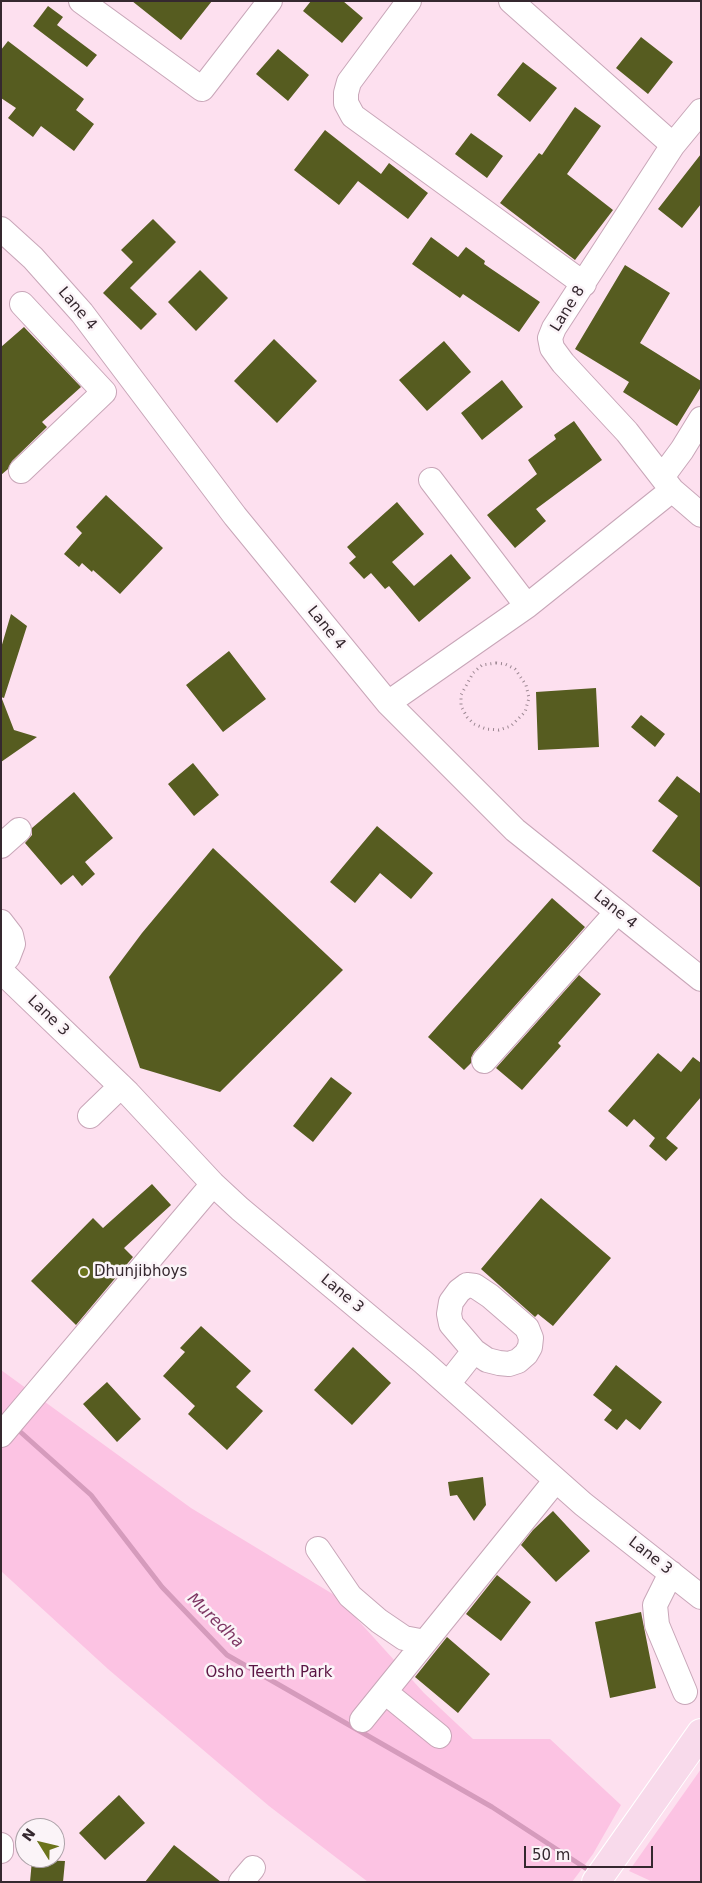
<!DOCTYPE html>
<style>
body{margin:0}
#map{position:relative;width:702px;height:1883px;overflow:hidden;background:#fde0ef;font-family:"DejaVu Sans",sans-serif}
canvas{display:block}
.frame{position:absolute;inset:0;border:2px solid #35282f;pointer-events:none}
.north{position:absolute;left:15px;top:1818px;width:50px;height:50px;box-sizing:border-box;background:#fbf4f8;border:1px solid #aca2a8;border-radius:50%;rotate:306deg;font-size:14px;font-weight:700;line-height:20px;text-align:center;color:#35282f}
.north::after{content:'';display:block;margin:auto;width:18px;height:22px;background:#6c741c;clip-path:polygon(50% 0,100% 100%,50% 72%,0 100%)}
.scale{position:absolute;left:524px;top:1846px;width:129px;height:22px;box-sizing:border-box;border:2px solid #35282f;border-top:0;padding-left:6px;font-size:15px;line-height:18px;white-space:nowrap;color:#35282f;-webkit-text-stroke:4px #fbf4f8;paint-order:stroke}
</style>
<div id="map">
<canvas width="702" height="1883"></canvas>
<div class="frame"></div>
<div class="north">N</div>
<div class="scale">50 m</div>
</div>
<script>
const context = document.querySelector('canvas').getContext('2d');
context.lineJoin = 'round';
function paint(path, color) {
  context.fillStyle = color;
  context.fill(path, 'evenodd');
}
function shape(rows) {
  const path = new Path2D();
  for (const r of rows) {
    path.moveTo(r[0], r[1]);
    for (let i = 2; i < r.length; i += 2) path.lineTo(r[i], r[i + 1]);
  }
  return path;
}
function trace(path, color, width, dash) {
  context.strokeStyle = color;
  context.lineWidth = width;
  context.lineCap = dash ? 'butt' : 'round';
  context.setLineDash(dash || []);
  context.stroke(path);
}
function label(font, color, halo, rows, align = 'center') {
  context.font = font + ' "DejaVu Sans",sans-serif';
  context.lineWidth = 5;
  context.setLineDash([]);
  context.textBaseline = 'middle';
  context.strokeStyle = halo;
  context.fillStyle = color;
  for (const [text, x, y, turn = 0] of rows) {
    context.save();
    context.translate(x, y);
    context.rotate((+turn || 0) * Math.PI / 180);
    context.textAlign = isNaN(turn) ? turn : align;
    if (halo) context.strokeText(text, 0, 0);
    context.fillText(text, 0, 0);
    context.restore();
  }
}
const green = shape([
 [1,1370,191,1508,336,1596,424,1693,473,1739,550,1739,621,1805,593,1854,572,1882,368,1882,269,1806,108,1669,1,1571],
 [701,1769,701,1882,653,1882,629,1871]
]);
const stream = shape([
 [16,1428,91,1495,162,1587,227,1655,492,1807,593,1873]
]);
const building = shape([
 [132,1,212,1,181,40],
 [311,1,343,1,363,18,342,43,303,11],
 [48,6,63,17,57,25,97,55,87,67,33,26],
 [641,37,673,62,648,94,616,68],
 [8,41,84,99,76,110,94,124,74,151,41,126,33,137,8,118,16,108,1,98,1,50],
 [278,49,309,75,288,101,256,74],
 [523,62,557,88,530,122,497,95],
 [575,107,601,126,567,174,613,210,575,260,500,203,539,153,542,155],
 [325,130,381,174,389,163,428,193,408,219,358,181,339,205,294,170],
 [471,133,503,156,487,178,455,154],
 [701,154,701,204,682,228,658,209],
 [153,219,176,242,130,288,157,314,141,330,103,293,133,262,121,250],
 [431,237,458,257,466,247,485,261,484,264,540,302,519,332,463,294,460,298,412,264],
 [625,265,670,293,640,343,701,381,701,387,677,426,623,392,629,382,575,349],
 [200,270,228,298,196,331,168,302],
 [24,327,81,387,42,422,47,427,12,461,8,469,1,475,1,347],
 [274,339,317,381,277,423,234,381],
 [444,341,471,372,427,411,399,380],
 [502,380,523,407,482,440,461,413],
 [574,421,602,460,536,509,546,521,515,548,487,515,537,474,528,460,556,439,554,435],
 [106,495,163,548,120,594,93,570,92,572,82,563,79,567,64,554,82,533,76,527],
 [397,502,424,534,392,562,414,586,451,554,471,578,419,622,389,586,385,589,371,573,364,579,349,563,356,557,347,547],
 [11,614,27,626,4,698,1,697,1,648],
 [229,651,266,699,223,732,186,685],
 [596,688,599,747,538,750,536,692],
 [2,699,14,730,37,737,1,762],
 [641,715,665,734,655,747,631,727],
 [193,763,219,795,194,816,168,784],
 [677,776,701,794,701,888,652,851,678,816,658,801],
 [74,792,113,838,85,862,95,874,82,886,73,875,61,885,25,843,32,835,32,828],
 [377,826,433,873,411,899,380,873,355,903,330,882],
 [213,848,343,970,220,1092,140,1068,109,977,142,933],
 [552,898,585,927,474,1052,471,1058,471,1063,464,1070,428,1037],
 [579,975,601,994,558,1043,561,1046,522,1090,496,1068],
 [658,1053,681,1072,693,1057,701,1063,701,1097,666,1138,678,1148,666,1161,649,1146,655,1138,634,1119,627,1127,608,1111],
 [331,1077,352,1093,313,1142,293,1126],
 [152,1184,171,1205,124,1248,133,1257,76,1325,31,1281,93,1218,103,1228],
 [541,1198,611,1258,553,1326,538,1314,535,1317,481,1269],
 [201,1326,251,1371,236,1387,263,1411,227,1450,188,1414,195,1406,163,1376,185,1352,180,1348],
 [353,1347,391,1383,352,1425,314,1390],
 [616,1365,662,1402,640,1430,626,1419,617,1430,604,1420,612,1410,593,1395],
 [107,1382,141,1419,117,1442,83,1404],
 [483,1477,486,1505,474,1521,457,1495,450,1496,448,1482],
 [553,1511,590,1551,556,1582,521,1545,533,1530],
 [497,1575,531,1602,501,1641,466,1614],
 [641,1612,656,1688,610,1698,595,1622],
 [447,1637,490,1674,458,1713,415,1677],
 [119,1795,145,1823,105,1860,79,1833],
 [174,1845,221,1882,145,1882],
 [32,1860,65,1861,63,1882,30,1882]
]);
const path = shape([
 [496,663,505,664,515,669,526,685,529,698,525,712,511,726,499,730,486,729,474,724,467,717,461,706,461,695,473,673,482,665,496,663]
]);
const minor = shape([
 [81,1,202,89,270,1],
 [409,1,349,82,346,93,346,103,353,116,584,284],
 [511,1,673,145],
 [701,111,673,145,554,328,550,338,552,348,563,363,627,432,672,490,701,515],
 [1,229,33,258,82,313,235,516,388,703,515,830,701,979],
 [21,471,104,392,22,304],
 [662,477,682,450,701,419],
 [431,480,527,606],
 [388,703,527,606,672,490],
 [1,846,19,830],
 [1,922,11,935,13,944,8,957,1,965],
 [1,971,128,1093,213,1184,240,1209,423,1362,583,1504,701,1597],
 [484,1061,617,912],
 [90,1116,121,1086],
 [467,1285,475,1286,490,1296,527,1328,531,1338,530,1347,526,1354,518,1361,509,1364,499,1363,487,1360,474,1351,451,1324,449,1314,451,1302,459,1291,467,1285],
 [448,1384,474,1351],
 [1,1435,213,1184],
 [318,1549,350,1596,379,1621,404,1638,425,1642],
 [671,1573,655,1605,657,1625,685,1692],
 [385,1692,439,1736],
 [362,1720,556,1480],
 [1,1845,1,1851],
 [241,1882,253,1868]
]);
const major = shape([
 [596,1882,701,1733]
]);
const markers = [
 [84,1272,5,"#6c741c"]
];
const streetNames = [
 ["Lane 4",77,309,50],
 ["Lane 8",568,309,-58],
 ["Lane 4",326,628,51],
 ["Lane 4",615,910,39],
 ["Lane 3",48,1016,44],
 ["Lane 3",342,1294,40],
 ["Lane 3",650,1556,38]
];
const poiNames = [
 ["Dhunjibhoys",94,1272]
];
const parkNames = [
 ["Osho Teerth Park",269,1673]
];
const waterNames = [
 ["Muredha",215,1621,44]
];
paint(green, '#fcc3e3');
trace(stream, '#d59bbc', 5);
paint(building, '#565c20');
trace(minor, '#c8a6b8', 26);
trace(major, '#fff', 30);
trace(path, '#9c8792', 3, [1, 4]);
trace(minor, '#fff', 24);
trace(major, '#f8daeb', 28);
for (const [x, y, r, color] of markers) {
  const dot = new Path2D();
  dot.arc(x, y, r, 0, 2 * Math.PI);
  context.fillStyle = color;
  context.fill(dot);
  trace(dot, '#fbf4f8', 2);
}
label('15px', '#35282f', '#fbf4f8', streetNames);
label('15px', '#35282f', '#fbf4f8', poiNames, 'left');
label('15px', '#5a1543', '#fbf4f8', parkNames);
label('italic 16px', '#7e3764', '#fbf4f8', waterNames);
</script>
